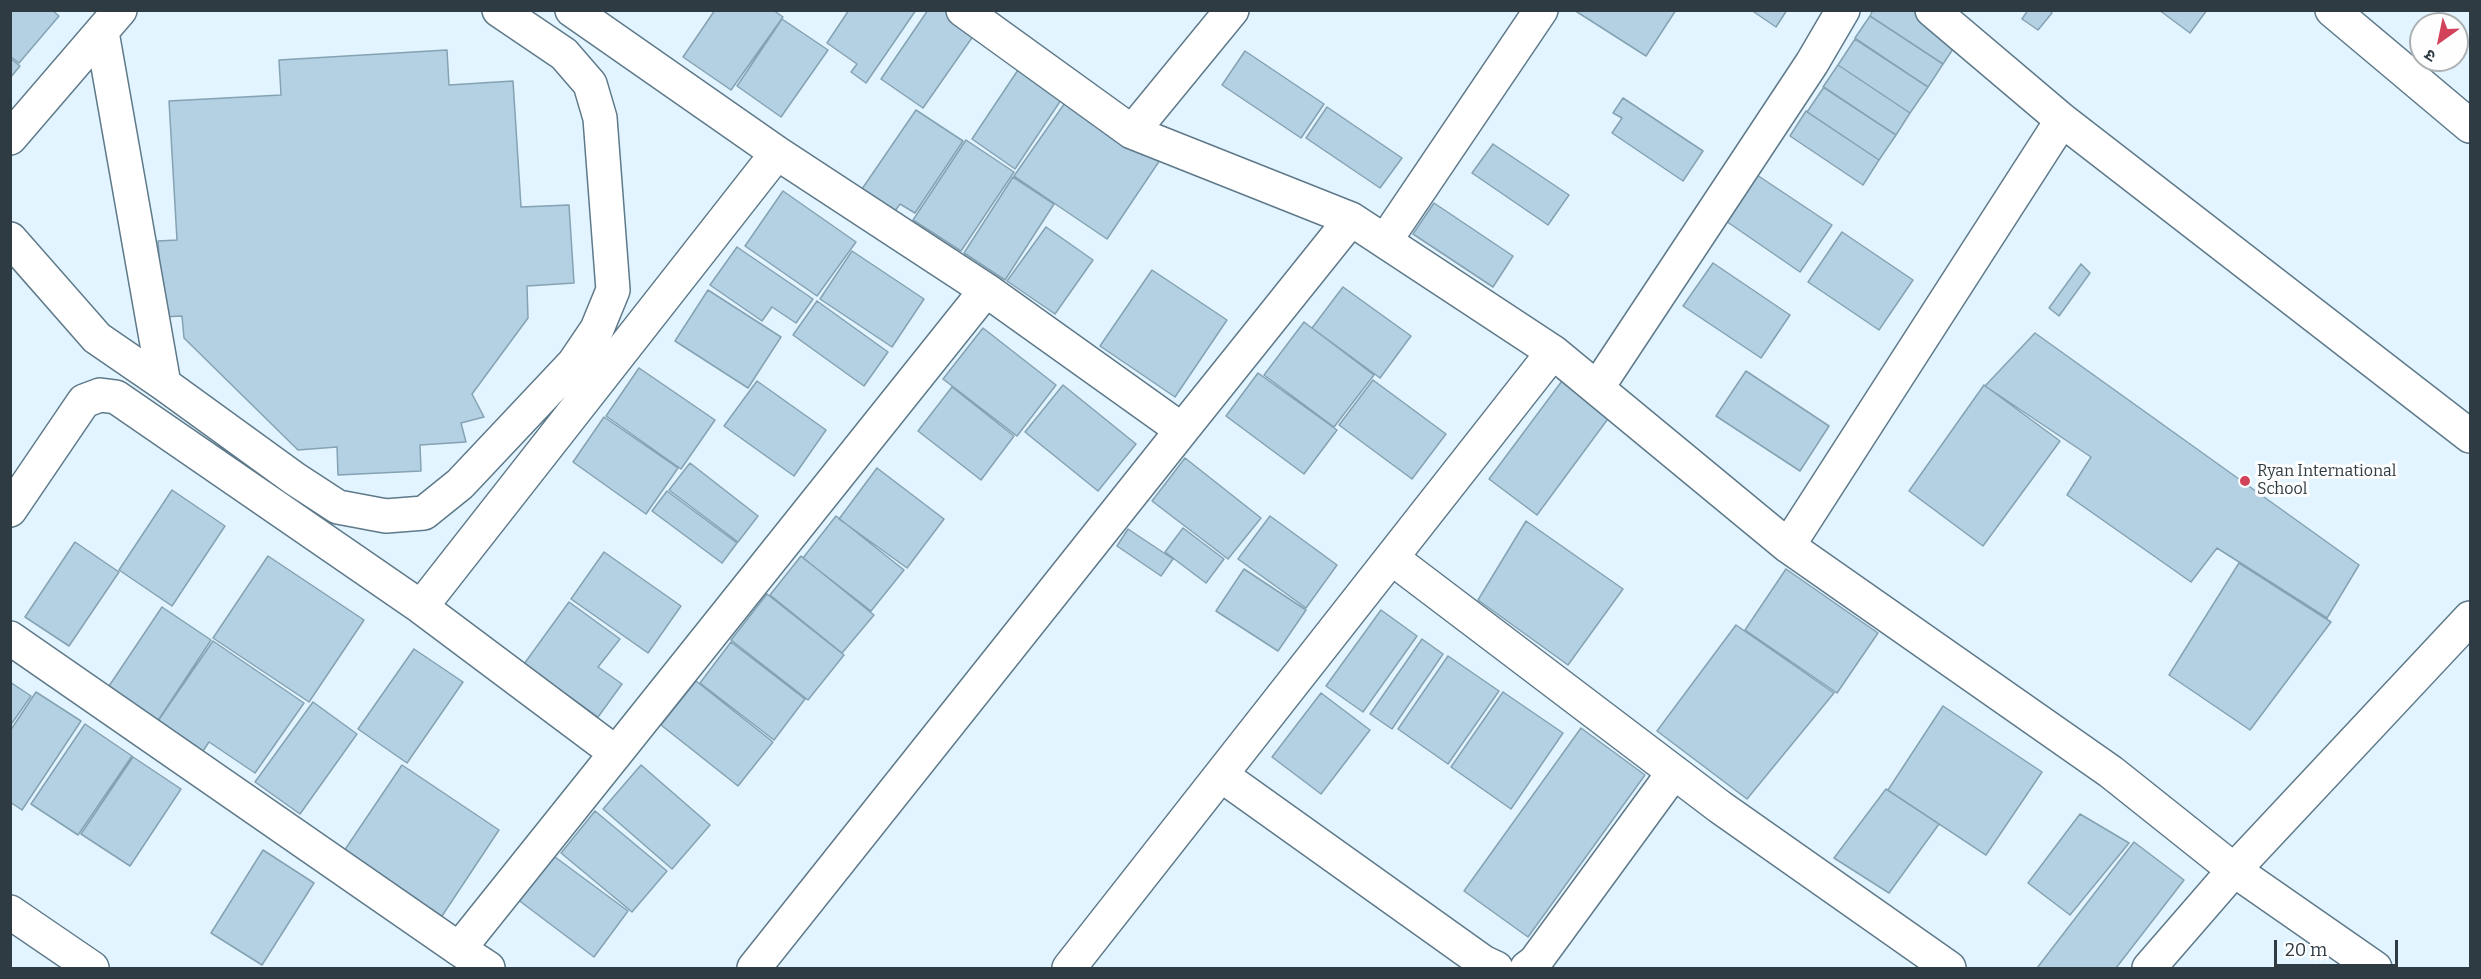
<!DOCTYPE html>
<meta charset="utf-8">
<style>
body{margin:0}
#map{position:relative;width:2481px;height:979px;overflow:hidden;background:#e2f4ff;font-family:Bitter,"Noto Sans Devanagari",serif}
canvas{display:block}
.frame{position:absolute;inset:0;border:12px solid #2f3b43;pointer-events:none}
.north{position:absolute;left:2409px;top:12px;width:60px;height:60px;box-sizing:border-box;background:#fefefe;border:2px solid #abb0b3;border-radius:50%;rotate:213deg;font-size:16px;font-weight:700;line-height:24px;text-align:center;color:#2f3b43}
.north::after{content:'';display:block;margin:auto;width:21px;height:27px;background:#d2425a;clip-path:polygon(50% 0,100% 100%,50% 72%,0 100%)}
.scale{position:absolute;left:2274px;top:940px;width:124px;height:27px;box-sizing:border-box;border:3px solid #2f3b43;border-top:0;padding-left:8px;font-size:18px;line-height:21px;white-space:nowrap;color:#2f3b43;-webkit-text-stroke:4px #fefefe;paint-order:stroke}
</style>
<div id="map">
<canvas width="2481" height="979"></canvas>
<div class="frame"></div>
<div class="north">उ</div>
<div class="scale">20 m</div>
</div>
<script>
const context = document.querySelector('canvas').getContext('2d');
context.lineJoin = 'round';
function paint(path, color) {
  context.fillStyle = color;
  context.fill(path, 'evenodd');
}
function shape(rows) {
  const path = new Path2D();
  for (const r of rows) {
    path.moveTo(r[0], r[1]);
    for (let i = 2; i < r.length; i += 2) path.lineTo(r[i], r[i + 1]);
  }
  return path;
}
function trace(path, color, width, dash) {
  context.strokeStyle = color;
  context.lineWidth = width;
  context.lineCap = dash ? 'butt' : 'round';
  context.setLineDash(dash || []);
  context.stroke(path);
}
function label(font, color, halo, rows, align = 'center') {
  context.font = font + ' Bitter,serif';
  context.lineWidth = 6;
  context.setLineDash([]);
  context.textBaseline = 'middle';
  context.strokeStyle = halo;
  context.fillStyle = color;
  for (const [text, x, y, turn = 0] of rows) {
    context.save();
    context.translate(x, y);
    context.rotate((+turn || 0) * Math.PI / 180);
    context.textAlign = isNaN(turn) ? turn : align;
    if (halo) context.strokeText(text, 0, 0);
    context.fillText(text, 0, 0);
    context.restore();
  }
}
const building = shape([
 [10,10,52,10,59,16,19,63,10,56,10,10],
 [715,10,773,10,783,17,731,90,683,57,715,10],
 [849,10,916,10,866,83,851,72,857,64,827,43,849,10],
 [928,10,945,10,976,32,923,108,881,79,928,10],
 [1574,10,1676,10,1646,56,1574,10],
 [1751,10,1787,10,1776,27,1751,10],
 [1873,10,1921,10,1961,37,1943,64,1870,16,1873,10],
 [2028,10,2049,10,2052,13,2038,30,2022,19,2028,10],
 [2159,10,2207,10,2190,33,2159,10],
 [1870,16,1943,64,1928,87,1855,38,1870,16],
 [782,19,828,50,781,117,737,86,782,19],
 [1855,39,1928,87,1910,113,1838,65,1855,39],
 [447,50,449,85,513,81,521,207,569,205,574,283,527,286,528,318,472,394,484,417,461,423,466,442,420,445,421,471,338,475,337,447,298,450,184,338,182,316,163,317,158,241,177,240,169,101,281,95,279,60,447,50],
 [1245,51,1324,104,1301,138,1222,85,1245,51],
 [10,58,20,66,10,78,10,58],
 [1022,64,1065,94,1015,169,972,139,1022,64],
 [1838,65,1910,113,1896,135,1823,87,1838,65],
 [1824,87,1896,135,1879,160,1807,112,1824,87],
 [1069,97,1160,160,1107,239,1014,176,1069,97],
 [1623,98,1703,151,1683,181,1612,133,1622,118,1613,113,1623,98],
 [1327,107,1402,158,1380,188,1306,138,1327,107],
 [916,110,963,141,915,213,900,204,895,211,862,189,916,110],
 [1806,111,1879,160,1863,185,1790,136,1806,111],
 [966,140,1014,172,961,251,913,220,966,140],
 [1493,144,1569,195,1548,225,1472,173,1493,144],
 [1754,173,1832,225,1800,272,1723,219,1754,173],
 [1013,177,1054,204,1005,280,964,253,1013,177],
 [783,191,856,242,817,296,745,246,783,191],
 [1434,203,1513,256,1493,287,1413,234,1434,203],
 [1046,227,1093,260,1055,314,1007,281,1046,227],
 [1842,232,1913,280,1879,330,1808,282,1842,232],
 [737,247,813,299,796,323,772,307,762,321,710,285,737,247],
 [852,251,924,299,892,347,820,299,852,251],
 [1713,263,1790,315,1761,358,1683,306,1713,263],
 [2081,264,2090,273,2059,316,2049,308,2081,264],
 [1152,270,1227,320,1175,397,1100,346,1152,270],
 [1343,287,1411,336,1380,378,1312,328,1343,287],
 [708,290,781,337,748,388,675,341,708,290],
 [817,301,888,352,864,386,793,335,817,301],
 [1304,322,1374,375,1334,427,1264,375,1304,322],
 [983,328,1056,385,1017,436,943,379,983,328],
 [2035,333,2359,565,2327,618,2217,548,2191,582,2067,495,2091,457,1985,386,2035,333],
 [639,368,715,420,681,469,606,416,639,368],
 [1746,371,1829,426,1800,471,1716,416,1746,371],
 [1258,373,1337,430,1304,474,1226,416,1258,373],
 [1373,380,1446,434,1412,479,1339,425,1373,380],
 [757,381,826,430,794,476,724,426,757,381],
 [1562,381,1610,416,1537,515,1489,479,1562,381],
 [1063,385,1136,444,1098,491,1025,432,1063,385],
 [1984,385,2060,441,1983,546,1909,491,1984,385],
 [952,387,1014,436,981,480,918,431,952,387],
 [604,417,678,468,646,514,573,462,604,417],
 [1185,458,1261,518,1228,559,1152,501,1185,458],
 [690,463,758,516,738,542,669,490,690,463],
 [877,468,944,519,907,568,839,519,877,468],
 [172,490,225,526,172,606,119,570,172,490],
 [667,491,737,543,722,563,652,511,667,491],
 [836,516,904,570,871,611,803,558,836,516],
 [1270,516,1337,565,1306,608,1238,559,1270,516],
 [1526,521,1623,589,1568,665,1478,600,1526,521],
 [1183,528,1224,559,1206,583,1165,552,1183,528],
 [1128,529,1173,559,1161,576,1117,546,1128,529],
 [75,542,119,572,69,646,25,617,75,542],
 [604,552,681,606,648,653,571,599,604,552],
 [268,556,364,620,309,702,213,638,268,556],
 [801,556,874,615,842,653,770,595,801,556],
 [2239,563,2331,622,2250,730,2169,675,2239,563],
 [1244,569,1306,610,1278,651,1216,611,1244,569],
 [1786,569,1878,633,1837,693,1745,630,1786,569],
 [767,594,844,655,808,700,731,640,767,594],
 [569,602,620,639,598,667,622,684,598,717,524,664,569,602],
 [162,607,211,640,155,725,105,692,162,607],
 [1381,610,1417,636,1363,712,1326,686,1381,610],
 [1736,625,1834,693,1747,799,1657,731,1736,625],
 [1422,639,1443,654,1392,729,1370,714,1422,639],
 [213,641,304,703,255,773,209,742,203,751,158,721,213,641],
 [731,642,805,699,774,740,700,683,731,642],
 [414,649,463,682,407,763,358,729,414,649],
 [1448,656,1499,691,1448,764,1398,729,1448,656],
 [696,681,773,742,738,786,661,725,696,681],
 [10,682,31,696,10,726,10,682],
 [36,692,81,721,22,810,10,802,10,731,36,692],
 [1503,692,1563,733,1511,809,1451,767,1503,692],
 [1321,693,1370,730,1321,794,1272,757,1321,693],
 [313,702,357,734,300,814,255,782,313,702],
 [1943,706,2042,772,1986,855,1888,790,1943,706],
 [85,724,132,756,78,835,31,804,85,724],
 [1581,728,1645,775,1528,937,1464,891,1581,728],
 [133,757,181,789,130,866,81,834,133,757],
 [402,765,499,830,442,916,344,851,402,765],
 [641,765,710,825,672,869,603,809,641,765],
 [1886,789,1939,824,1889,893,1834,858,1886,789],
 [595,811,667,871,632,912,561,853,595,811],
 [2080,814,2129,843,2070,915,2028,883,2080,814],
 [2134,842,2184,880,2116,968,2037,968,2134,842],
 [263,850,314,883,262,965,211,933,263,850],
 [551,854,628,911,594,957,517,899,551,854]
]);
const minor = shape([
 [572,10,777,153],
 [963,10,1132,132,1351,219,1553,352,1788,546,2111,772,2234,870,2375,968],
 [1932,10,2062,120,2470,436],
 [2332,10,2470,126],
 [102,32,164,384],
 [1132,132,1232,10],
 [10,138,120,10],
 [10,239,97,338,164,384,295,479,338,507,386,516,424,513,460,484,574,363,597,329,613,290,600,118,590,84,564,54,499,10],
 [1385,241,1541,10],
 [1597,388,1812,63,1843,10],
 [10,510,84,401,100,395,116,397,421,607,777,153,986,290,1182,430,1351,219],
 [1788,546,2062,120],
 [1393,559,1720,807,1949,968],
 [421,607,616,753,986,290],
 [10,638,459,949,616,753],
 [1221,775,1483,962,1496,968],
 [10,912,92,968],
 [459,949,488,968],
 [754,968,1182,430],
 [1069,968,1553,352],
 [1527,968,1535,962,1674,772],
 [2149,968,2234,870,2470,618]
]);
const markers = [
 [2245,481,6,"#d2425a"]
];
const poiNames = [
 ["Ryan International",2257,472],
 ["School",2257,490]
];
paint(building, '#b3d1e3');
trace(building, '#85a2b3', 1.5);
trace(minor, '#5e7989', 36);
trace(minor, '#fff', 33);
for (const [x, y, r, color] of markers) {
  const dot = new Path2D();
  dot.arc(x, y, r, 0, 2 * Math.PI);
  context.fillStyle = color;
  context.fill(dot);
  trace(dot, '#fefefe', 2);
}
label('16px', '#2f3b43', '#fefefe', poiNames, 'left');
</script>
